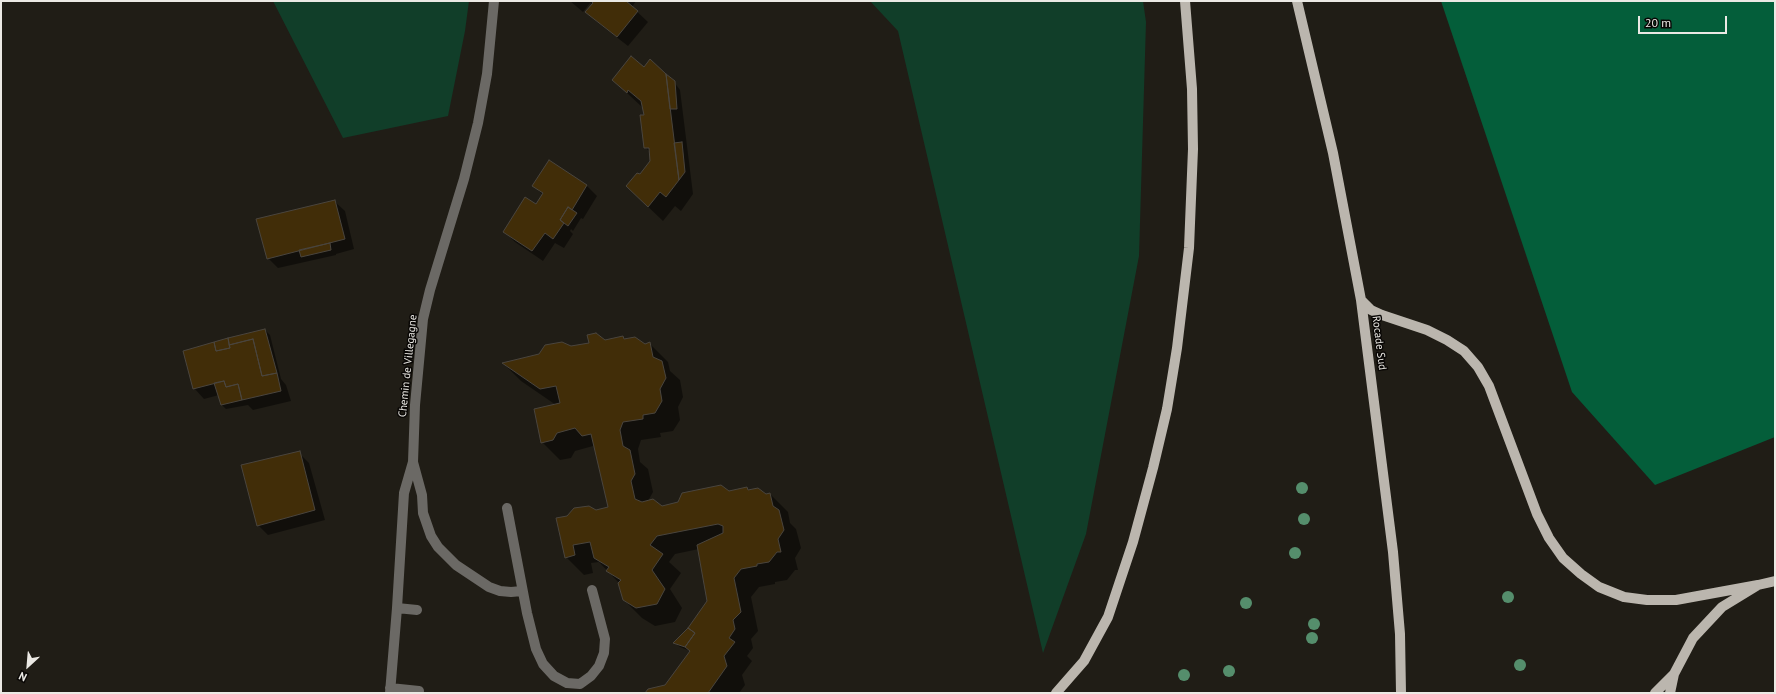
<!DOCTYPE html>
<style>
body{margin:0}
#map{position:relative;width:1776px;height:694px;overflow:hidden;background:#201d16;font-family:"PT Sans",sans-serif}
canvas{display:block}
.frame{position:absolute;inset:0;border:2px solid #ebe9e4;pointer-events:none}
.north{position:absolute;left:8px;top:646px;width:40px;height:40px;-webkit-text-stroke:3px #090705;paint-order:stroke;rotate:206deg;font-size:11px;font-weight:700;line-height:16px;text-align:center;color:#ebe9e4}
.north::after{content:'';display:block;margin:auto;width:14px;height:18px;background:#ebe9e4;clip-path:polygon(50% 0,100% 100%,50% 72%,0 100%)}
.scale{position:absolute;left:1638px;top:16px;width:89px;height:18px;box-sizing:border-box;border:2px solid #ebe9e4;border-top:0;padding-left:5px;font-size:12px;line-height:14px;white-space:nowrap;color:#ebe9e4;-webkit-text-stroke:3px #090705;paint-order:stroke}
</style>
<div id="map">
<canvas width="1776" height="694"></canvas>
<div class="frame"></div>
<div class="north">N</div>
<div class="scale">20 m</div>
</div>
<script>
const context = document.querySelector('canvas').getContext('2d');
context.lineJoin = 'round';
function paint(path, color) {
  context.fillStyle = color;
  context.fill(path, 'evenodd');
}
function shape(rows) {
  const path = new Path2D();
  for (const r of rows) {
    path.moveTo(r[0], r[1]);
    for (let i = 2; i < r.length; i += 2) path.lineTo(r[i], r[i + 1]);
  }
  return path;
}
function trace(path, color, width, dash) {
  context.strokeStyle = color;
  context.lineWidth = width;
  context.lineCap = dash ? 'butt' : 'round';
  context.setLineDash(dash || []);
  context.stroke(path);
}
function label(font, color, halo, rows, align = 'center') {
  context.font = font + ' "PT Sans",sans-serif';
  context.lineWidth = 3;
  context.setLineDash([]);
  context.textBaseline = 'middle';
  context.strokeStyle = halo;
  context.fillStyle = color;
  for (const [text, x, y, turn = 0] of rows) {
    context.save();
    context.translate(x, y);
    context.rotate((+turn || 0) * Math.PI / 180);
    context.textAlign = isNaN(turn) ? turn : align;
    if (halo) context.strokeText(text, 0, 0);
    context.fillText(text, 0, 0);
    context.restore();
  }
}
const green = shape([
 [273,1,469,1,465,31,448,116,343,138],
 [870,1,1143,1,1146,22,1139,256,1086,534,1043,653,898,31]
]);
const forest = shape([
 [1441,1,1775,1,1775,437,1655,485,1572,392]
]);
const shadow = shape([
 [570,1,636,1,632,7,648,22,628,46,597,22,587,12,593,4,590,3,583,12],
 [644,68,674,82,680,90,693,194,681,211,675,206,663,221,642,201,640,175,651,162,650,152,645,147,645,116,643,104,642,107,613,80],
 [550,161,587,186,597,196,583,219,581,218,573,231,571,229,570,231,573,234,564,248,555,243,543,261,515,242,505,232,536,205,543,195,534,186],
 [334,201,345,211,354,249,336,254,336,255,278,268,268,258],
 [265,330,270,335,281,379,286,385,291,401,253,410,248,405,226,409,221,404,219,395,204,399,194,388],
 [623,337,626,340,645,345,650,344,668,362,670,371,680,380,683,397,678,407,680,420,673,431,660,433,661,437,641,440,638,449,640,462,648,469,653,492,648,501,662,507,747,488,750,491,766,495,770,494,788,512,790,523,796,529,801,548,795,558,798,570,795,570,787,580,775,582,775,584,759,587,751,597,758,631,751,639,753,648,747,656,752,661,742,675,745,685,739,693,646,693,666,686,690,651,680,647,675,643,689,629,708,602,699,549,675,554,669,562,681,573,670,589,682,608,675,622,655,626,642,618,624,600,619,583,599,562,591,563,593,573,584,575,566,557,557,519,609,508,596,448,593,446,575,451,571,458,560,460,542,442,556,405,521,381,504,364],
 [299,453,309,463,325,520,268,535,258,525]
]);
const building = shape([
 [591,1,626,1,638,11,617,37,585,12,593,3,591,1],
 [631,56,644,67,650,59,666,74,679,180,666,197,660,192,648,207,626,186,637,173,640,174,650,161,649,148,644,148,640,115,644,115,641,101,628,90,627,93,612,80,631,56],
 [666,74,675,81,677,109,670,109,666,74],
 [682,142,685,172,679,180,674,143,682,142],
 [549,160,587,185,572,210,568,207,560,220,564,223,553,239,545,233,532,251,503,232,525,197,536,204,543,193,532,186,549,160],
 [335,200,345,239,267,259,256,219,335,200],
 [568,207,577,213,568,226,560,220,568,207],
 [330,243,331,250,301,257,299,250,330,243],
 [265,329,277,373,262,376,253,339,229,345,228,338,265,329],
 [596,333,605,340,623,336,624,339,635,337,645,344,650,342,653,357,662,361,666,378,660,389,662,401,655,413,643,415,643,419,623,422,620,430,623,446,630,450,635,474,631,481,635,499,642,502,653,499,662,506,678,502,682,493,721,485,729,491,747,487,748,490,758,488,766,494,770,493,773,506,779,510,784,530,778,539,781,552,777,552,769,562,757,564,757,566,741,569,734,578,741,612,733,620,735,629,729,638,735,642,724,656,727,666,708,693,645,693,648,689,665,685,690,651,685,647,695,633,688,628,707,601,697,545,723,533,723,526,718,524,657,536,650,545,663,554,652,570,665,589,657,604,636,608,623,600,618,583,621,580,606,571,609,567,594,558,590,542,573,545,575,555,565,558,556,518,567,516,574,508,589,506,596,510,608,507,591,434,582,436,575,428,557,433,553,440,541,443,534,409,560,403,556,386,540,389,502,363,539,354,545,345,562,342,571,346,589,343,587,335,596,333],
 [228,338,230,348,216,351,214,342,228,338],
 [253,339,262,376,277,373,281,391,242,400,238,384,226,387,224,381,193,389,183,351,214,342,216,351,230,348,229,345,253,339],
 [224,381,226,387,238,384,242,400,221,405,214,383,224,381],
 [300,451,315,510,257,526,241,465,300,451],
 [688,628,695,633,685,647,673,643,688,628]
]);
const minor = shape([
 [413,462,422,495,423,513,431,536,438,547,456,565,489,587,500,591,511,592,522,591],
 [507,508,527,613,536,649,543,664,554,676,567,683,580,684,591,676,599,666,604,653,605,639,592,590],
 [397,608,417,610],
 [390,688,419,691],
 [390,693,397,608,404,493,413,462,415,405,423,319,430,290,464,179,478,123,487,74,494,1]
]);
const major = shape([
 [1297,1,1333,153,1361,300,1393,552,1400,634,1401,693],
 [1361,300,1371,310,1382,315,1427,330,1447,340,1464,351,1478,367,1489,386,1537,514,1549,538,1563,558,1581,574,1599,587,1624,597,1647,600,1676,600,1758,585],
 [1056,693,1084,661,1108,617,1133,542,1153,468,1167,409,1177,348,1189,248,1193,149,1192,89,1185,1],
 [1655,693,1674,674],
 [1670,693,1674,674,1693,638,1722,607,1758,585,1775,581]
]);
const trees = [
 [1302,488],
 [1304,519],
 [1295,553],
 [1508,597],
 [1246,603],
 [1314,624],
 [1312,638],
 [1520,665],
 [1229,671],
 [1184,675]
];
const streetNames = [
 ["Rocade Sud",1379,343,83],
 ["Chemin de Villegagne",408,366,-84]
];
paint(green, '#113e29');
paint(forest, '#045e3a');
paint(shadow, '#0007');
paint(building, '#412d08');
trace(building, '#4a453e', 1);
trace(minor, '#6b6965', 10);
trace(major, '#bbb6ae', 10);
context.fillStyle = '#558e6c';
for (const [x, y] of trees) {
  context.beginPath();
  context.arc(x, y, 6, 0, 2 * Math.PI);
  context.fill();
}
label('11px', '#ebe9e4', '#090705', streetNames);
</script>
